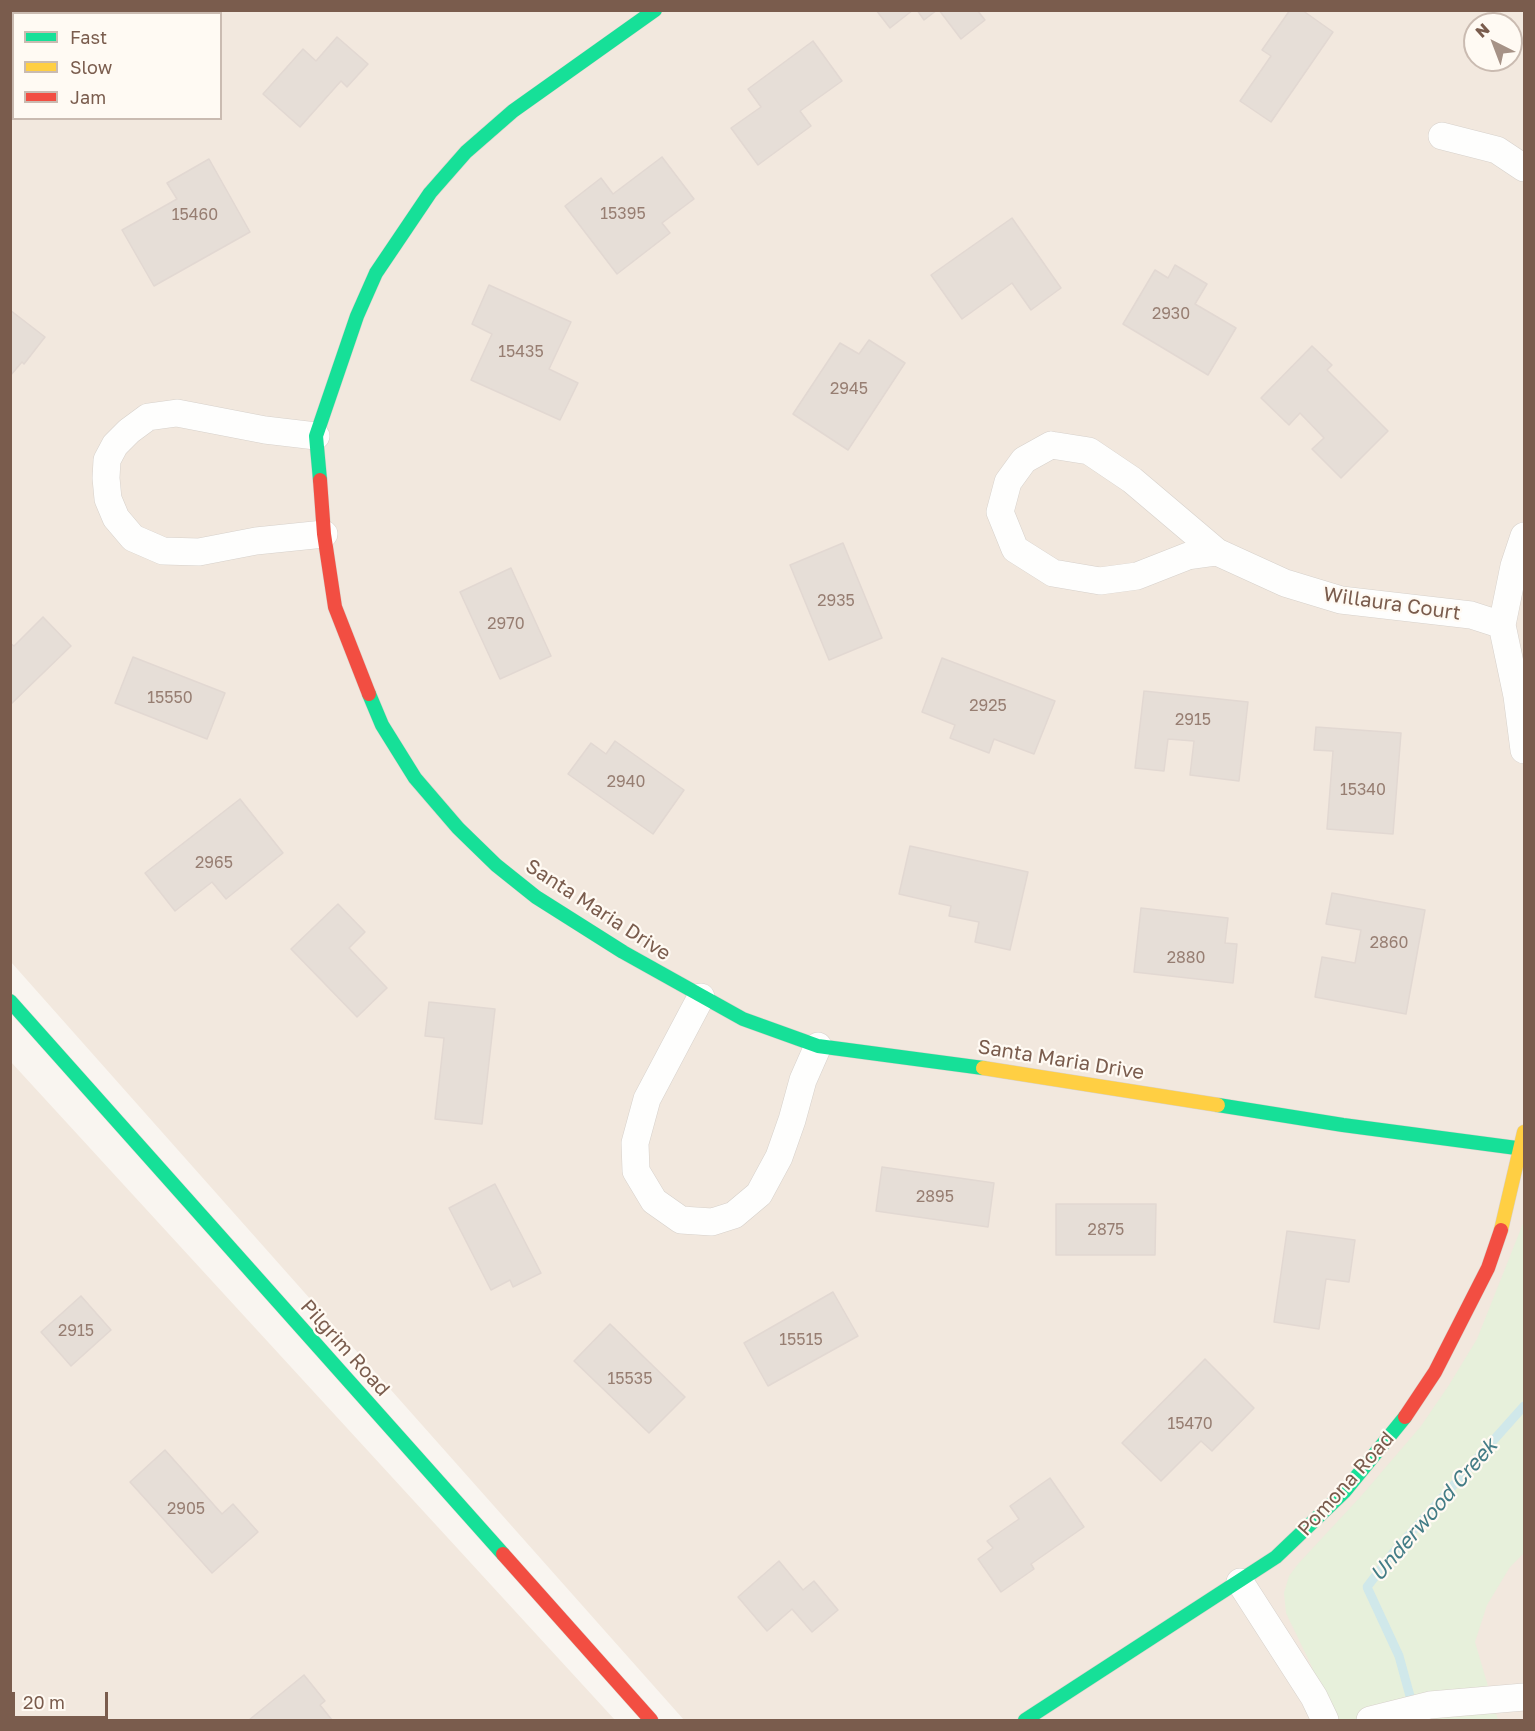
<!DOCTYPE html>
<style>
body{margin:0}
#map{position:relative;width:1535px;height:1731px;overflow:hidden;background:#f9f5f0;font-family:"Golos Text",sans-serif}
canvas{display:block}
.frame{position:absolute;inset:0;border:12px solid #7a5c4d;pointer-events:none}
.legend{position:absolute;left:12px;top:12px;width:210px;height:108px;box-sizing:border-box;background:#fffaf3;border:2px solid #cabbb1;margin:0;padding:8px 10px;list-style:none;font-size:18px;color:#7a5c4d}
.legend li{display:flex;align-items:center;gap:12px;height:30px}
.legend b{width:30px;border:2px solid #cabbb1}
.north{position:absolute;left:1463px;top:12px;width:60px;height:60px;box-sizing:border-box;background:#fffaf3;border:2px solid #cabbb1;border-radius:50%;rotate:318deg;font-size:16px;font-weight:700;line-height:24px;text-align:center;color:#7a5c4d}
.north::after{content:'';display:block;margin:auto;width:21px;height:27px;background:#a69286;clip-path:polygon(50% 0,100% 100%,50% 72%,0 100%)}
.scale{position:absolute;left:12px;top:1692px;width:96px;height:27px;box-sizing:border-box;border:3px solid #7a5c4d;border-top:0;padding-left:8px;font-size:18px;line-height:21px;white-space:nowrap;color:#7a5c4d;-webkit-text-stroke:4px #fffaf3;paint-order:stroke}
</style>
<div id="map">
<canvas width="1535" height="1731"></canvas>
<div class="frame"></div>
<ul class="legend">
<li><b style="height:8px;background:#16e098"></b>Fast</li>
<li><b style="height:8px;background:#ffcf43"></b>Slow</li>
<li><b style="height:8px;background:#f24e42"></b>Jam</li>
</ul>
<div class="north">N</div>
<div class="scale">20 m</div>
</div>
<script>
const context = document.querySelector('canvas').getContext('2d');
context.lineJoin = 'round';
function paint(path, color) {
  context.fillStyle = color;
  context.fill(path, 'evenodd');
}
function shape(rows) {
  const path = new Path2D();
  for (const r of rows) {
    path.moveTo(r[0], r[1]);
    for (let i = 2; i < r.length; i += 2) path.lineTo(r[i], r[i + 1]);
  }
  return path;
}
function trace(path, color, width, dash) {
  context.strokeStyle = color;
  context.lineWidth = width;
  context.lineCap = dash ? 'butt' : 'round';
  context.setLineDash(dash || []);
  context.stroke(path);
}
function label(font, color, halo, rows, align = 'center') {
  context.font = font + ' "Golos Text",sans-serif';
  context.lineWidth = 4.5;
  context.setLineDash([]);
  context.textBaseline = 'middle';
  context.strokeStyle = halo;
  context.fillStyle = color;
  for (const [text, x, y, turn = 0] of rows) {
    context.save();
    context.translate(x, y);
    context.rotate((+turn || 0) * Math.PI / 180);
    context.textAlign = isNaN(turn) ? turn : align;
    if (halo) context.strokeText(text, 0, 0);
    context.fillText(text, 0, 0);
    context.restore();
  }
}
const residential = shape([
 [10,11,1524,11,1524,1720,684,1720,11,962],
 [14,14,220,14,220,118,14,118],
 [1475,24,1511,24,1511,60,1475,60],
 [11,1062,615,1720,11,1720]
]);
const green = shape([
 [1524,1221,1524,1553,1510,1567,1487,1605,1475,1642,1498,1720,1326,1720,1312,1667,1286,1613,1284,1593,1289,1576,1298,1564,1362,1495,1421,1426,1449,1385,1477,1339]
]);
const stream = shape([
 [1413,1707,1399,1656,1367,1587,1393,1553,1524,1406]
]);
const building = shape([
 [876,10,913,10,890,28,876,10],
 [917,10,937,10,924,20,917,10],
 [939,10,977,10,985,20,961,39,939,10],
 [1290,10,1302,10,1333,32,1271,122,1240,101,1271,56,1262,50,1290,10],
 [337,37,368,64,347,87,341,81,300,127,263,94,303,49,316,61,337,37],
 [813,41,842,81,800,111,811,126,758,165,731,128,761,107,748,89,813,41],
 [662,157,694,199,662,223,670,233,617,274,565,206,601,178,613,194,662,157],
 [209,159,250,232,154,286,122,230,177,199,167,183,209,159],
 [1012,218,1061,288,1031,310,1012,283,962,319,931,275,1012,218],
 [1175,265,1207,284,1195,304,1236,328,1208,375,1123,324,1155,270,1168,278,1175,265],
 [489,285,571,322,549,369,578,383,560,420,471,380,492,334,472,324,489,285],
 [10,310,45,337,24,364,22,362,10,376,10,310],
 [869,340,905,363,848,450,793,414,840,343,859,354,869,340],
 [1312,346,1332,365,1327,370,1388,431,1341,478,1312,449,1324,438,1300,413,1289,425,1261,398,1312,346],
 [843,543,882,638,829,660,790,565,843,543],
 [511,568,551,656,500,679,460,592,511,568],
 [43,617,71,646,10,705,10,643,14,646,43,617],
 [133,657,225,693,207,739,115,703,133,657],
 [942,658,1055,701,1034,754,994,739,989,753,950,738,955,725,922,712,942,658],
 [1144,691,1248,702,1239,781,1190,775,1194,741,1168,739,1164,771,1135,768,1144,691],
 [1316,727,1401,733,1393,834,1327,829,1333,751,1314,750,1316,727],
 [615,741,684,790,653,834,568,774,591,743,606,754,615,741],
 [240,799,283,853,226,899,212,882,175,911,145,873,240,799],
 [910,846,1028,872,1010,950,975,942,979,922,949,916,951,906,899,894,910,846],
 [1332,893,1425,910,1406,1014,1315,997,1322,957,1355,963,1361,930,1326,924,1332,893],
 [338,904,365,932,349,948,387,988,357,1017,291,949,338,904],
 [1141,908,1228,918,1225,943,1237,944,1233,983,1134,972,1141,908],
 [429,1002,495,1009,482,1124,435,1119,444,1038,425,1036,429,1002],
 [882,1167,994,1183,988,1227,876,1211,882,1167],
 [495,1184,541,1273,513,1287,510,1280,491,1290,449,1208,495,1184],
 [1056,1204,1156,1204,1155,1255,1056,1255,1056,1204],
 [1287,1231,1355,1240,1349,1282,1326,1279,1319,1329,1274,1322,1287,1231],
 [833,1292,858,1336,768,1386,744,1343,833,1292],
 [81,1296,111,1330,71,1366,41,1332,81,1296],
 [610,1324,685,1397,649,1433,574,1361,610,1324],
 [1205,1359,1254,1408,1212,1451,1201,1441,1161,1481,1122,1443,1205,1359],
 [165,1450,222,1514,233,1504,258,1532,212,1573,130,1482,165,1450],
 [1050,1478,1084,1527,1031,1564,1034,1569,1001,1592,978,1559,993,1548,987,1541,1019,1519,1010,1506,1050,1478],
 [779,1561,803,1590,814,1581,838,1610,812,1632,792,1609,767,1631,738,1597,779,1561],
 [304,1675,325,1701,320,1705,332,1720,249,1720,304,1675]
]);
const street = shape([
 [1442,136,1497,150,1524,168],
 [316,436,265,430,177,413,148,417,129,431,115,445,107,460,106,478,108,499,116,518,133,538,163,551,199,552,256,541,324,534],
 [1051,445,1089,451,1132,480,1217,552,1188,556,1137,576,1100,581,1053,573,1015,549,1000,512,1008,482,1024,460,1051,445],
 [1524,536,1514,566,1502,625,1517,696,1524,750],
 [1217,552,1285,583,1341,600,1471,615,1502,625],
 [701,997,647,1099,635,1143,636,1171,654,1201,681,1220,712,1222,734,1215,759,1194,779,1157,792,1120,803,1080,818,1046],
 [1240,1582,1314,1697,1325,1720],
 [1370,1720,1430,1705,1524,1697]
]);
const fast = shape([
 [320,480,316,436,357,316,376,273,430,193,466,152,513,111,655,10],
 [369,694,382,725,415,778,458,828,496,865,536,897,623,952,743,1019,818,1046,983,1068],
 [10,1001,503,1554],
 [1218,1105,1343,1125,1524,1149],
 [1025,1720,1276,1557,1344,1492,1405,1417]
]);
const slow = shape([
 [983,1068,1218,1105],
 [1501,1230,1524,1132]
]);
const jam = shape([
 [320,480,324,534,335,607,369,694],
 [1405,1417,1435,1372,1488,1268,1501,1230],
 [503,1554,651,1720]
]);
const numberNames = [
 ["15395",623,214],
 ["15460",195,215],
 ["2930",1171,314],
 ["15435",521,352],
 ["2945",849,389],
 ["2935",836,601],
 ["2970",506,624],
 ["15550",170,698],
 ["2925",988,706],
 ["2915",1193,720],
 ["2940",626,782],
 ["15340",1363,790],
 ["2965",214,863],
 ["2860",1389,943],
 ["2880",1186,958],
 ["2895",935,1197],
 ["2875",1106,1230],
 ["2915",76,1331],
 ["15515",801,1340],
 ["15535",630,1379],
 ["15470",1190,1424],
 ["2905",186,1509]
];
const streetNames = [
 ["Willaura Court",1392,604,8],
 ["Santa Maria Drive",598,910,33],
 ["Santa Maria Drive",1061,1060,9],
 ["Pilgrim Road",345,1348,48],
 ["Pomona Road",1346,1484,-48]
];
const waterNames = [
 ["Underwood Creek",1434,1510,-49]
];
paint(residential, '#f2e8de');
paint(green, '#e7f0db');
trace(stream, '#d0e8ea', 9);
paint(building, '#e6ded7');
trace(building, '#e2d8d2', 1.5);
trace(street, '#d7d1cb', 28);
trace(fast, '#d9d2cb', 15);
trace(slow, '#d9d2cb', 15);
trace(jam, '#d9d2cb', 15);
trace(street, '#fefefd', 27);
trace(fast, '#16e098', 14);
trace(slow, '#ffcf43', 14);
trace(jam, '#f24e42', 14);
label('16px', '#977e72', null, numberNames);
label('20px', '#7a5c4d', '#fffaf3', streetNames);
label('italic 21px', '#437c86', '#fffaf3', waterNames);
</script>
